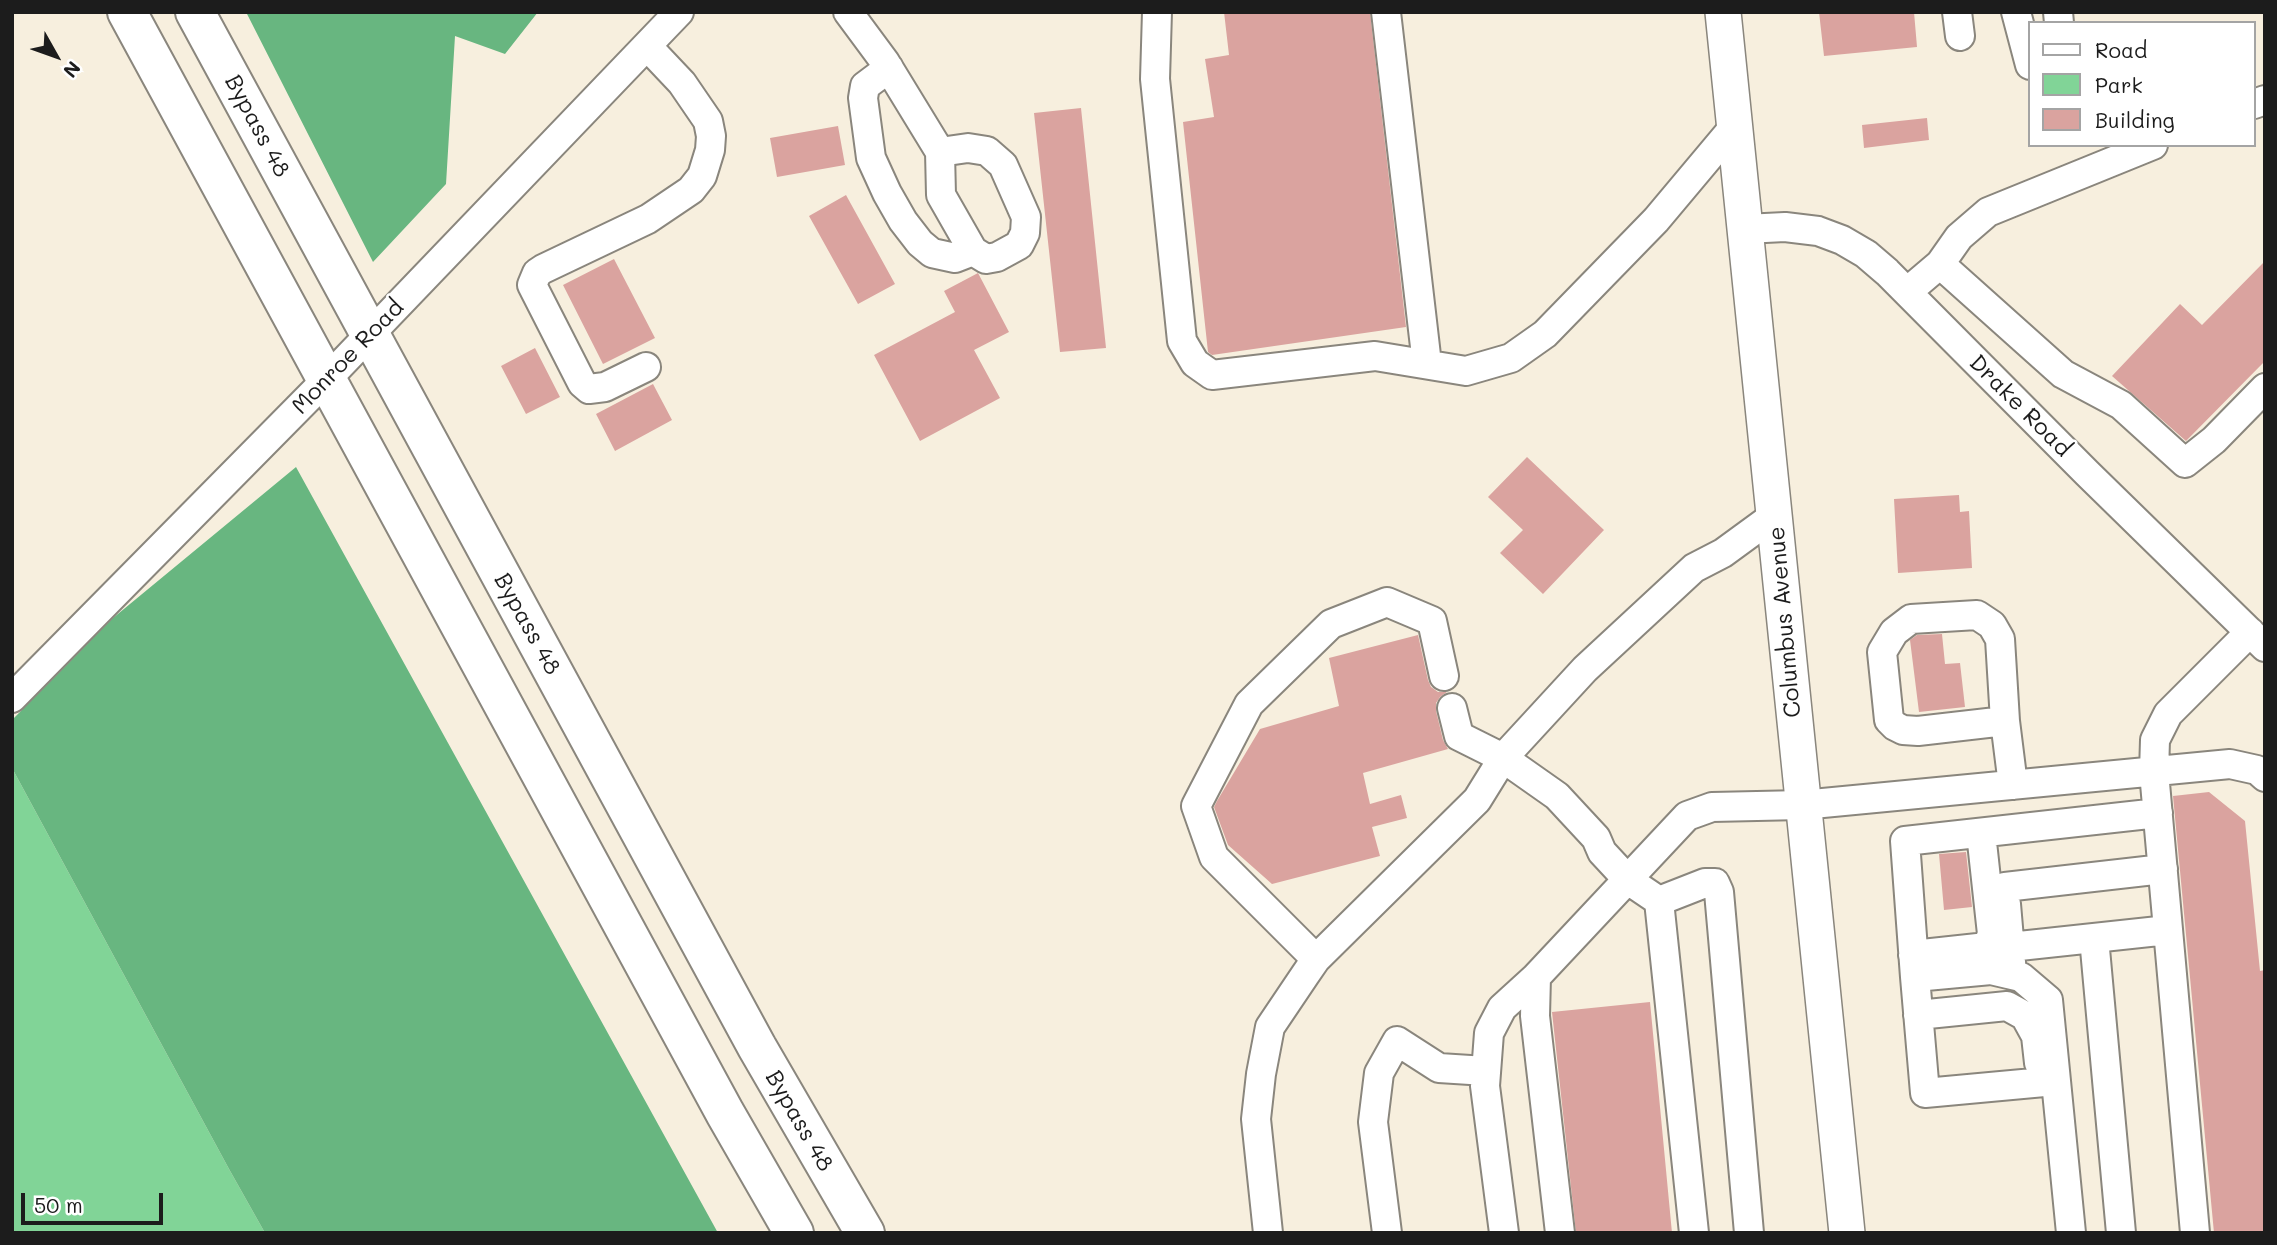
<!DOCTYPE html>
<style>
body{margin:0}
#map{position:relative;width:2277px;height:1245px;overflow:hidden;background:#f7efde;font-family:Mali,sans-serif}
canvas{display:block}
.frame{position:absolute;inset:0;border:14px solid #1c1c1c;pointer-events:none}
.legend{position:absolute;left:2028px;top:21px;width:228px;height:126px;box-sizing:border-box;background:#fff;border:2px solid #a4a4a4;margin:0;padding:9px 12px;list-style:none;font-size:21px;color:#1c1c1c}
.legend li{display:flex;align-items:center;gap:14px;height:35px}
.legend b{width:35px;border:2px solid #a4a4a4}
.north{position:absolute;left:21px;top:21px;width:70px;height:70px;-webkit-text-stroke:5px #fff;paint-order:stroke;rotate:130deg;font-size:19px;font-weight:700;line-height:28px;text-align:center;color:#1c1c1c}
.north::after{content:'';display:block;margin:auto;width:24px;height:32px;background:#1c1c1c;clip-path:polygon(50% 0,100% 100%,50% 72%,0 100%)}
.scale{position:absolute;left:21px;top:1193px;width:142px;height:32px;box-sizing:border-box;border:4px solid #1c1c1c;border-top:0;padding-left:9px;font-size:21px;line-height:24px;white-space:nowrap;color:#1c1c1c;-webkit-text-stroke:5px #fff;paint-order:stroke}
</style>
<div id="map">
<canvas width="2277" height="1245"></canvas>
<div class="frame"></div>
<ul class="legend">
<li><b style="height:9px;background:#fff"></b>Road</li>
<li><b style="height:19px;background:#81d497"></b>Park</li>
<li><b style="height:19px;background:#daa39f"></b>Building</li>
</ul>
<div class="north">N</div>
<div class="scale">50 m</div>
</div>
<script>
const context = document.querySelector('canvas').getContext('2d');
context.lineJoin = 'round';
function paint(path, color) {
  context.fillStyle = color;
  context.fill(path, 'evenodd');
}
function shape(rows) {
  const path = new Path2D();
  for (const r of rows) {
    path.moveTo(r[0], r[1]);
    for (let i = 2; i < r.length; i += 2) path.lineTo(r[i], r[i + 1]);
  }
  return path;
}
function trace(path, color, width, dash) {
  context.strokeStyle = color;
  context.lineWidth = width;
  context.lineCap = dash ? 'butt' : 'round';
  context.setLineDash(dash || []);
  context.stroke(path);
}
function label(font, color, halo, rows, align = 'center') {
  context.font = font + ' Mali,sans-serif';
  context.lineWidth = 5;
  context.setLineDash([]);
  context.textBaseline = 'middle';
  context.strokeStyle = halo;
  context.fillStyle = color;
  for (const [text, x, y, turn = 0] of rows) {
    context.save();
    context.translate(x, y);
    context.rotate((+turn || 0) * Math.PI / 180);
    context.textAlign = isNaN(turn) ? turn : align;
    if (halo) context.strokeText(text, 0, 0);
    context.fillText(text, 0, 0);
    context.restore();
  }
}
const green = shape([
 [12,768,229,1169,265,1233,12,1233]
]);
const forest = shape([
 [246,12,538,12,505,54,455,36,446,184,373,262],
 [296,467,718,1233,265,1233,229,1169,12,768,12,720,113,618]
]);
const building = shape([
 [1224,12,1370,12,1406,327,1212,355,1208,352,1183,122,1214,117,1205,59,1229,55],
 [1819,12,1914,12,1917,47,1824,56],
 [1081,108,1106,348,1060,352,1034,113],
 [1927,118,1929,140,1864,148,1862,125],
 [838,126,845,165,777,177,770,138],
 [846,195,895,284,858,304,809,216],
 [614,259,655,338,603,364,563,285],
 [2265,261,2265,361,2186,441,2112,376,2180,304,2202,325],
 [978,273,1009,332,974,350,1000,398,920,441,874,355,955,312,944,291],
 [535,348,560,397,526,414,501,366],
 [653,384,672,420,615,451,596,414],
 [1527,457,1604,530,1543,594,1500,553,1523,530,1488,497],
 [1959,495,1960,512,1969,511,1972,568,1898,573,1894,499],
 [1942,634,1945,664,1960,663,1965,707,1919,712,1910,640,1917,635],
 [1418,635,1428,680,1431,687,1438,692,1447,692,1440,697,1436,703,1436,711,1443,740,1448,749,1363,773,1370,804,1401,795,1407,818,1372,827,1380,856,1272,884,1228,845,1214,807,1217,801,1260,729,1339,706,1329,658],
 [2209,792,2245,821,2260,971,2265,970,2265,1233,2214,1233,2173,796],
 [1966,852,1972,907,1944,910,1939,854],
 [1650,1002,1672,1233,1576,1233,1552,1012]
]);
const minor = shape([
 [848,12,885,62,940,152,941,195,973,251,986,259,997,257,1019,245,1025,233,1026,217,1003,165,987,151,968,148,940,152],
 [1157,12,1155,79,1182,341,1195,363,1212,375,1375,356,1466,371,1511,358,1545,334,1656,220,1734,127],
 [1386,12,1427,364],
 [1957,12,1960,36],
 [2016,12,2030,65],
 [2058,12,2059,23],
 [889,68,865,86,863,98,871,158,887,193,903,221,920,243,932,253,955,258,973,251],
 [2254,104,2265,100],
 [1745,229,1785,227,1818,231,1842,240,1866,254,1887,272,2087,473,2265,647],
 [1940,264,2063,374,2121,405,2185,463,2214,440,2265,388],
 [1907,292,1940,264,1959,237,1988,212,2153,145],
 [646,367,605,387,589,389,582,383,532,285,537,273,543,269,648,219,691,190,702,176,710,150,711,136,708,121,682,83,647,46],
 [12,698,327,379,679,12],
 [1452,708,1459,736,1503,758,1557,796,1596,838,1602,852,1628,880,1659,901,1705,883,1715,883,1719,892,1749,1233],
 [2005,721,1918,731,1903,730,1895,726,1889,720,1882,652,1894,632,1911,619,1977,615,1992,625,2000,639,2005,721,2013,785],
 [2005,887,2163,869],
 [1659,901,1694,1233],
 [2006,904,2012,974],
 [2094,938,2121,1233],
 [2010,947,2168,930],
 [1913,955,1987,947,1992,934,1981,833],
 [1316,959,1214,857,1196,806,1249,704,1331,624,1387,602,1432,621,1444,676],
 [1915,977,1905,841,2158,813],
 [1918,1015,2007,1006,2025,1016,2036,1036,2039,1063],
 [2055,1081,1925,1093,1915,977,1991,970,2021,977,2048,1000,2071,1233],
 [1268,1233,1256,1119,1261,1074,1270,1027,1305,975,1316,959,1477,800,1503,758,1585,669,1694,568,1723,553,1775,515],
 [1387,1233,1373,1122,1379,1073,1397,1041,1439,1068,1486,1071],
 [1504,1233,1485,1086,1489,1033,1502,1008,1536,977],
 [1560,1233,1535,1016,1536,977,1687,816,1712,807,1802,805,2230,764,2257,770,2265,777],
 [2195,1233,2154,772,2155,740,2168,714,2250,632]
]);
const major = shape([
 [1723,12,1847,1233]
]);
const highway = shape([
 [127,12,725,1113,794,1233],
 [195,12,757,1047,865,1233]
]);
const streetNames = [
 ["Bypass 48",257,126,62],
 ["Monroe Road",348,357,-46],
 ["Drake Road",2020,406,45],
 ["Columbus Avenue",1785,622,-95],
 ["Bypass 48",527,624,61],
 ["Bypass 48",799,1121,60]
];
paint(green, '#81d497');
paint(forest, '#68b680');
paint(building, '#daa39f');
trace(minor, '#8a867d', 32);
trace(major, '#8a867d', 38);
trace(highway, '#8a867d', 42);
trace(minor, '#fff', 28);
trace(major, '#fff', 35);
trace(highway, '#fff', 38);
label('23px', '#1c1c1c', '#fff', streetNames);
</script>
